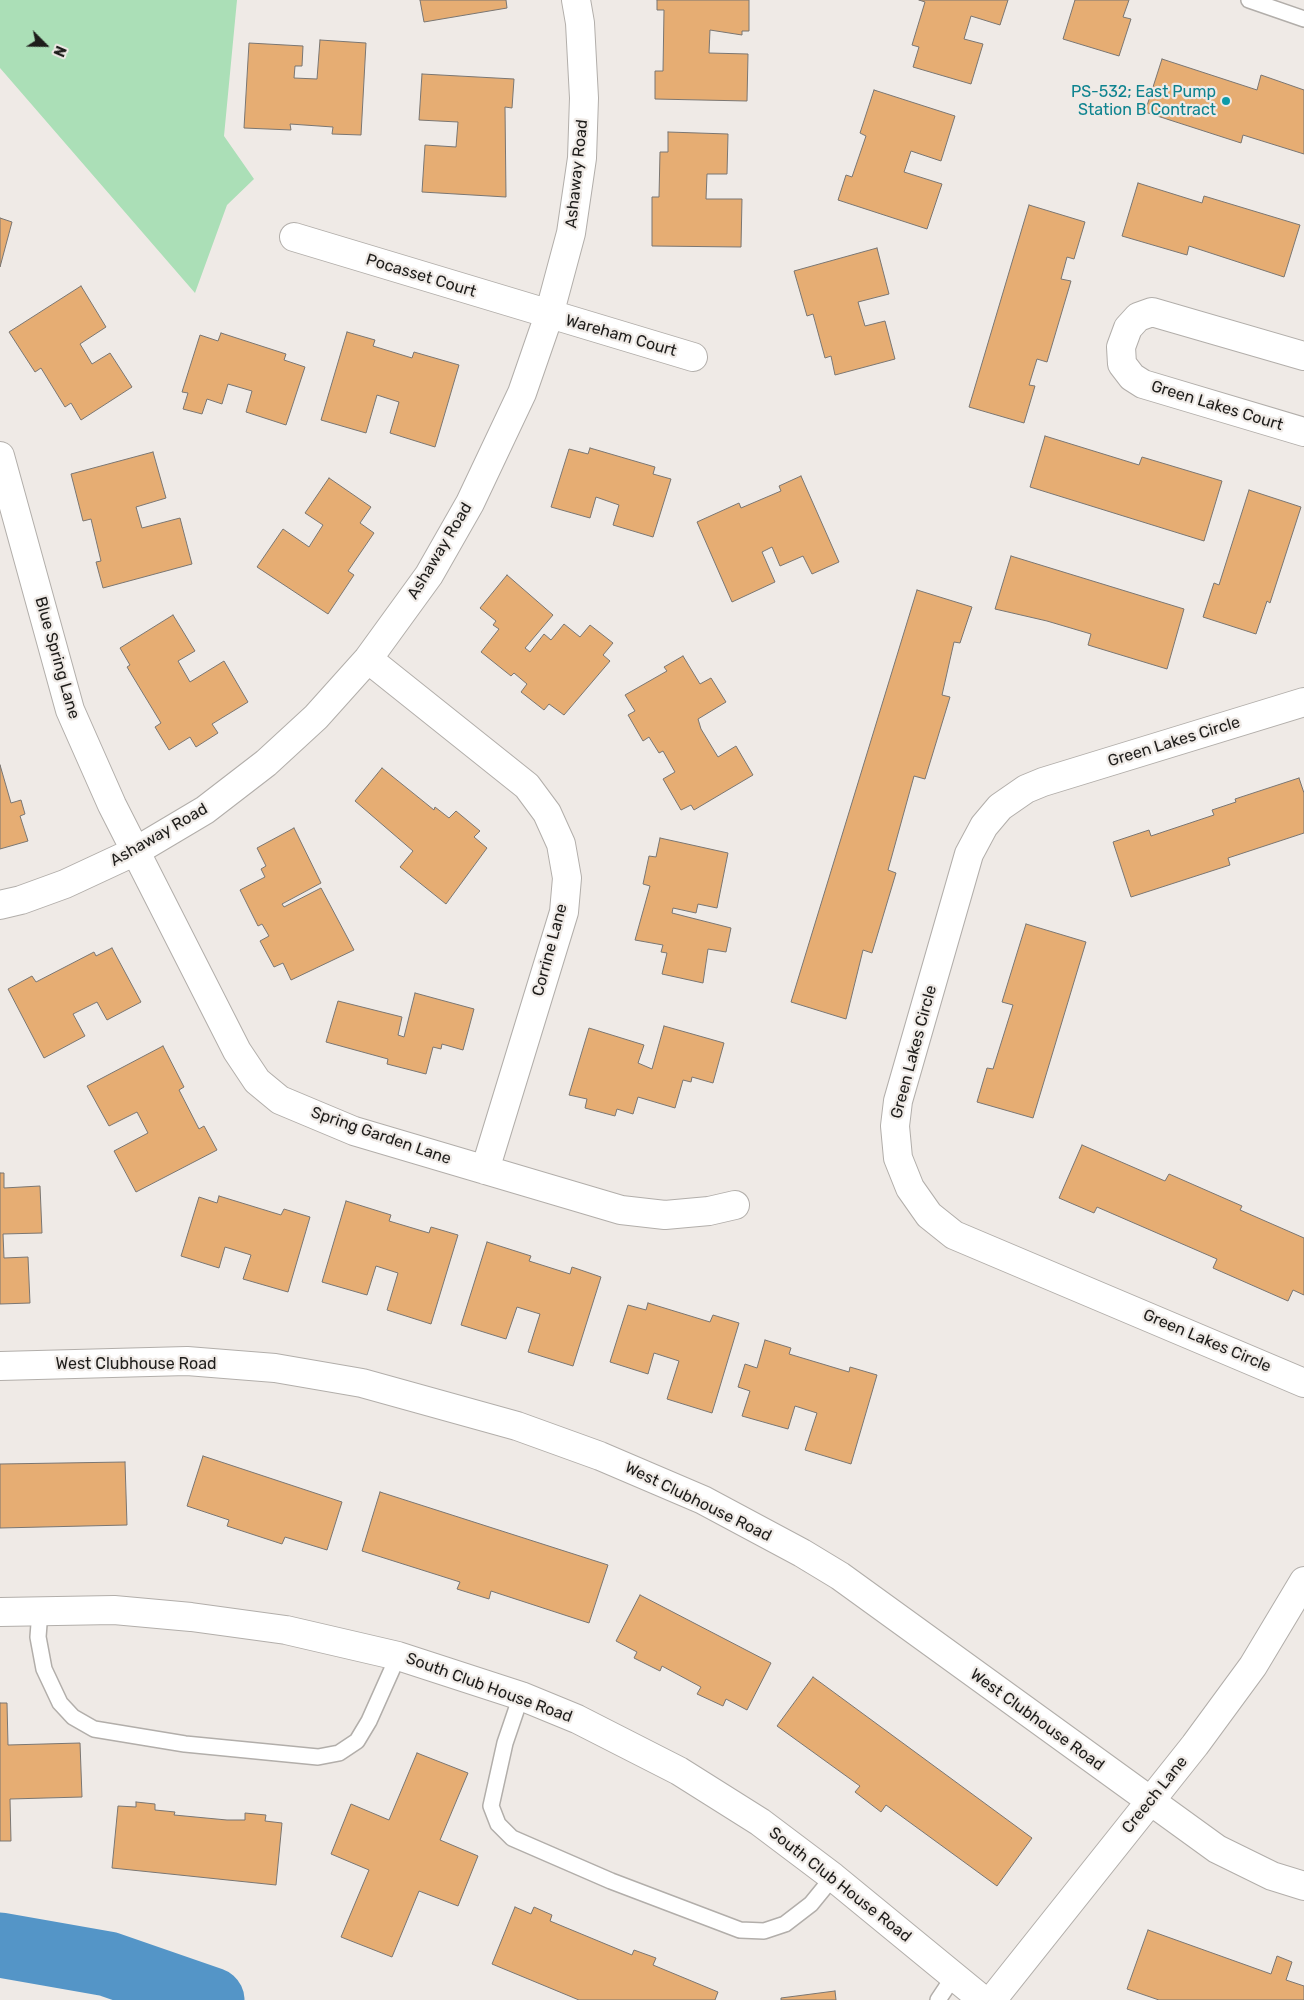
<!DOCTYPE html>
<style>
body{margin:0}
#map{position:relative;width:1304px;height:2000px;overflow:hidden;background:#efeae6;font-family:Rubik,sans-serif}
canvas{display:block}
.north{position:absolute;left:20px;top:20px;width:50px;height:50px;-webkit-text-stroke:4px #efeae6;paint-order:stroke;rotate:113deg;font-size:14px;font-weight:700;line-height:20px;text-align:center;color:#1e1d1b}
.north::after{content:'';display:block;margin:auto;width:18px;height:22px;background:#1e1d1b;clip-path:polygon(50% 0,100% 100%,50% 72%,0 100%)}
</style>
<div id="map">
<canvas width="1304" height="2000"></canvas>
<div class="north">N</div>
</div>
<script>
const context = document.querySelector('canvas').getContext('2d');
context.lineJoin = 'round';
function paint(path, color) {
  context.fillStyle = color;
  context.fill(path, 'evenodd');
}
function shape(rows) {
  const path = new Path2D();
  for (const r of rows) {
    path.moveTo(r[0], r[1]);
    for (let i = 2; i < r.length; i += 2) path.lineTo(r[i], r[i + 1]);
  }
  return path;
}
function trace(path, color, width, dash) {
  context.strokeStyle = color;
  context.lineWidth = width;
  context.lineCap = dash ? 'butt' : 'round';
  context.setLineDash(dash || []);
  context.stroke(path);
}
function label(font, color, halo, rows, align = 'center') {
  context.font = font + ' Rubik,sans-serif';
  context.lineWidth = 4.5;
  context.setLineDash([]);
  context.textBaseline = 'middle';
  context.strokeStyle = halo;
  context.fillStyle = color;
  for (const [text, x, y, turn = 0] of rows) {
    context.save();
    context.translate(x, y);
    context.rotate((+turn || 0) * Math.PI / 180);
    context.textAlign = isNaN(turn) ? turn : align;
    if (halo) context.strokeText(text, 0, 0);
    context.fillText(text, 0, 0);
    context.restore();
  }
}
const green = shape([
 [0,0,237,0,224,136,254,179,227,205,195,293,0,68]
]);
const river = shape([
 [0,1945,108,1964,212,2000]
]);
const building = shape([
 [420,0,506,0,507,8,424,22,420,0],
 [657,0,749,0,749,31,742,31,742,35,710,30,709,53,748,54,747,101,655,99,655,71,663,71,664,10,657,10,657,0],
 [919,0,1008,0,1000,25,971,16,964,39,983,44,971,84,913,67,919,47,912,45,925,2,919,0],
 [1075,0,1129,0,1123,17,1131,19,1119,56,1063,39,1075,0],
 [320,40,366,43,361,135,332,134,333,127,290,124,291,130,244,128,249,43,303,46,302,66,295,66,294,78,317,79,320,40],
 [1162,59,1257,90,1261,75,1304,90,1304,154,1243,135,1241,143,1145,112,1162,59],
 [422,74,514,79,512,108,505,107,506,197,422,192,425,145,456,147,458,122,419,120,422,74],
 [874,90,955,116,941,161,911,151,904,172,942,184,927,229,838,200,846,175,852,177,866,136,860,133,874,90],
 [668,132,728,134,727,174,707,174,706,199,742,199,741,247,652,246,652,197,659,197,660,152,668,152,668,132],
 [1138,183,1202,203,1204,196,1300,225,1284,277,1189,246,1187,255,1122,236,1138,183],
 [1029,205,1085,222,1074,259,1067,257,1061,279,1071,281,1047,362,1037,359,1029,385,1035,386,1024,423,969,407,1029,205],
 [0,218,12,222,0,267,0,218],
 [877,248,889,294,858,302,865,326,885,321,895,359,835,375,831,356,825,358,813,314,807,316,794,271,877,248],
 [81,286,106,327,80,344,92,364,110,353,132,387,81,420,71,403,65,407,41,368,35,372,9,332,81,286],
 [347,332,375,340,373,346,412,358,414,352,459,365,435,447,390,433,399,402,377,395,366,433,321,420,347,332],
 [221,333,286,354,284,360,305,367,286,425,246,412,252,391,228,384,222,404,207,399,202,414,183,409,188,393,182,392,200,335,218,341,221,333],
 [1045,436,1139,465,1142,457,1222,481,1204,541,1030,487,1045,436],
 [590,448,655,467,653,474,671,479,653,537,613,525,619,505,596,497,590,518,551,507,569,449,588,454,590,448],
 [153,452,166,498,136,507,142,528,180,518,192,564,103,588,96,562,101,561,91,519,83,521,71,474,153,452],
 [801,476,839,562,812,574,803,556,780,566,772,547,762,552,775,582,732,602,697,522,739,503,741,508,781,491,779,486,801,476],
 [329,478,371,507,360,523,374,533,348,571,354,575,328,614,257,567,283,529,309,547,323,525,305,513,329,478],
 [1249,490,1301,507,1270,603,1267,601,1256,634,1203,617,1214,583,1219,585,1249,490],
 [1011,556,1184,609,1167,669,1088,645,1091,634,1047,621,995,609,1011,556],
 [507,575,553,615,525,648,530,652,544,634,551,640,564,624,580,637,590,625,613,643,603,655,610,661,564,715,549,704,544,710,521,692,527,684,514,673,511,676,481,652,499,629,493,625,496,621,480,608,507,575],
 [917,590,972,607,960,643,954,642,942,695,950,697,925,779,914,776,888,870,896,873,872,953,863,950,846,1019,791,1002,917,590],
 [173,615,195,651,178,661,190,682,224,661,248,702,212,724,218,733,196,747,190,737,169,750,155,727,161,723,127,667,130,665,120,648,173,615],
 [683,656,700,684,711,678,726,702,698,719,701,729,718,757,736,746,753,775,694,810,691,805,681,810,663,779,675,772,663,751,659,753,649,737,643,741,628,715,635,711,625,695,667,671,664,667,683,656],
 [0,765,11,803,21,800,25,814,20,816,28,841,0,849,0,765],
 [382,768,434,810,435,807,449,818,456,811,480,831,474,837,487,848,446,904,400,867,413,851,355,801,382,768],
 [1299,778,1304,793,1304,833,1228,858,1230,865,1131,897,1113,842,1149,830,1151,836,1214,815,1212,810,1236,802,1235,799,1299,778],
 [294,828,321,883,282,904,284,907,321,888,354,950,291,980,283,963,274,967,260,941,269,936,262,924,258,926,240,890,265,877,261,869,266,866,257,848,294,828],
 [660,838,728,853,717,908,698,904,696,913,673,908,672,913,731,928,726,952,708,949,703,983,662,974,667,953,661,952,663,945,635,940,650,886,643,884,649,856,656,857,660,838],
 [1026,924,1086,942,1033,1118,977,1102,987,1068,993,1069,1013,1005,1002,1002,1026,924],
 [112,948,141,1002,107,1020,97,1002,73,1014,85,1036,44,1058,8,989,32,976,36,982,94,952,96,956,112,948],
 [415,993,474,1009,463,1050,442,1044,441,1049,433,1047,426,1074,387,1064,388,1059,326,1042,338,1001,402,1017,398,1035,404,1037,415,993],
 [664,1026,724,1043,713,1083,692,1077,691,1082,683,1080,675,1108,638,1097,633,1114,617,1109,615,1116,585,1108,587,1099,569,1095,589,1028,644,1045,638,1063,652,1069,664,1026],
 [163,1046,184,1087,179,1090,199,1129,204,1126,217,1150,136,1192,114,1151,148,1133,137,1112,109,1126,87,1086,163,1046],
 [1082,1145,1165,1181,1169,1174,1242,1206,1240,1210,1304,1238,1304,1295,1293,1290,1288,1301,1213,1268,1217,1259,1097,1207,1094,1213,1059,1198,1082,1145],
 [0,1173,4,1173,4,1188,40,1186,42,1233,3,1234,4,1258,28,1257,30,1303,0,1304,0,1173],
 [219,1196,281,1215,284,1209,310,1217,288,1292,243,1279,251,1255,225,1247,219,1268,181,1256,199,1197,217,1203,219,1196],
 [346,1201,391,1215,389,1221,429,1233,431,1227,458,1235,431,1324,387,1310,398,1273,376,1266,367,1295,322,1282,346,1201],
 [487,1242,531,1256,529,1261,570,1274,572,1267,601,1277,573,1366,528,1352,540,1314,517,1307,506,1339,461,1325,487,1242],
 [648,1303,710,1322,713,1315,739,1323,712,1413,667,1399,679,1361,654,1353,648,1374,610,1362,628,1305,646,1310,648,1303],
 [765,1340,791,1348,789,1354,849,1372,850,1367,877,1375,851,1464,805,1450,817,1413,795,1406,788,1429,742,1416,750,1391,738,1387,745,1364,757,1368,765,1340],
 [203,1456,342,1502,327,1550,285,1537,282,1544,227,1526,229,1520,187,1506,203,1456],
 [125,1462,127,1525,0,1528,0,1464,125,1462],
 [380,1492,608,1565,589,1623,491,1591,489,1599,457,1589,460,1582,362,1551,380,1492],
 [640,1595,771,1663,747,1710,726,1699,723,1706,697,1694,701,1687,662,1666,660,1671,634,1658,637,1652,616,1641,640,1595],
 [813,1677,1032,1838,997,1886,886,1805,881,1812,855,1792,860,1786,777,1726,813,1677],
 [0,1703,7,1703,8,1745,80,1743,82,1797,10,1799,11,1841,0,1841,0,1703],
 [417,1753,468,1773,440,1840,478,1856,458,1906,419,1891,392,1957,341,1937,369,1870,331,1854,351,1804,389,1820,417,1753],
 [136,1802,155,1804,155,1810,175,1812,174,1815,227,1820,245,1820,245,1813,266,1815,265,1821,282,1823,276,1885,112,1868,118,1806,136,1807,136,1802],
 [515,1907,531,1914,534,1907,552,1915,550,1921,632,1955,634,1950,656,1958,653,1965,718,1992,715,2000,579,2000,492,1964,515,1907],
 [1148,1930,1271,1974,1277,1956,1292,1962,1286,1980,1304,1986,1304,2000,1159,2000,1127,1989,1148,1930],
 [835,1991,836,2000,781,2000,781,1998,835,1991]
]);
const service = shape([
 [1249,0,1304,19],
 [40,1611,38,1637,44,1669,60,1703,73,1717,94,1729,185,1744,318,1757,339,1753,357,1741,369,1721,398,1656],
 [521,1696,505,1743,491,1806,498,1824,512,1838,611,1881,740,1930,764,1931,785,1924,811,1904,833,1877],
 [938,2000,954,1976]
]);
const minor = shape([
 [294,237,693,357],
 [1304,356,1152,312,1138,317,1128,328,1121,347,1122,364,1132,377,1143,384,1304,432],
 [0,456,70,710,112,805,237,1051,257,1081,280,1100,354,1131,621,1210,665,1215,709,1211,735,1205],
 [368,659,527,786,547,813,561,844,567,878,564,912,485,1170],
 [1304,702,1043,782,1026,789,1000,807,984,826,969,854,898,1101,895,1126,898,1158,910,1188,929,1215,954,1235,1304,1383],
 [0,905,21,900,65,884,136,851,205,810,266,763,316,717,368,659,429,575,470,503,522,393,549,315,571,233,582,158,584,98,580,23,576,0],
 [0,1366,187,1361,275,1368,362,1383,517,1426,600,1456,703,1500,802,1553,840,1576,1217,1849,1272,1876,1304,1886],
 [0,1612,114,1610,191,1617,286,1630,398,1656,521,1696,577,1719,679,1771,760,1822,833,1877,983,2000],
 [992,2000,1195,1745,1253,1666,1304,1581]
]);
const markers = [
 [1226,101,5,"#0f9aa8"]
];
const cultureNames = [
 ["PS-532; East Pump",1216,92],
 ["Station B Contract",1216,110]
];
const streetNames = [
 ["Ashaway Road",577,174,-84],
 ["Pocasset Court",421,276,17],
 ["Wareham Court",621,336,16],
 ["Green Lakes Court",1217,406,17],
 ["Ashaway Road",440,551,-59],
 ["Blue Spring Lane",57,658,74],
 ["Green Lakes Circle",1174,742,-17],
 ["Ashaway Road",159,835,-30],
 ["Corrine Lane",550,950,-75],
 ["Green Lakes Circle",914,1052,-75],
 ["Spring Garden Lane",381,1136,19],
 ["Green Lakes Circle",1207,1341,23],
 ["West Clubhouse Road",136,1364],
 ["West Clubhouse Road",698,1502,26],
 ["South Club House Road",489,1688,20],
 ["West Clubhouse Road",1037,1720,36],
 ["Creech Lane",1155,1795,-51],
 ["South Club House Road",840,1885,38]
];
paint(green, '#abdfb7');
trace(river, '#5495c7', 65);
paint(building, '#e6ad73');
trace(building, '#7a7672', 1);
trace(service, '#b2aeaa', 18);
trace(minor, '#b2aeaa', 30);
trace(service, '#fff', 15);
trace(minor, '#fff', 28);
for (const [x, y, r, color] of markers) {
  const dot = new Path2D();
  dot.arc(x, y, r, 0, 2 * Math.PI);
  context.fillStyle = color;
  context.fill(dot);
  trace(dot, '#efeae6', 2);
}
label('16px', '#0d838f', '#efeae6', cultureNames, 'right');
label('16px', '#1e1d1b', '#efeae6', streetNames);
</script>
